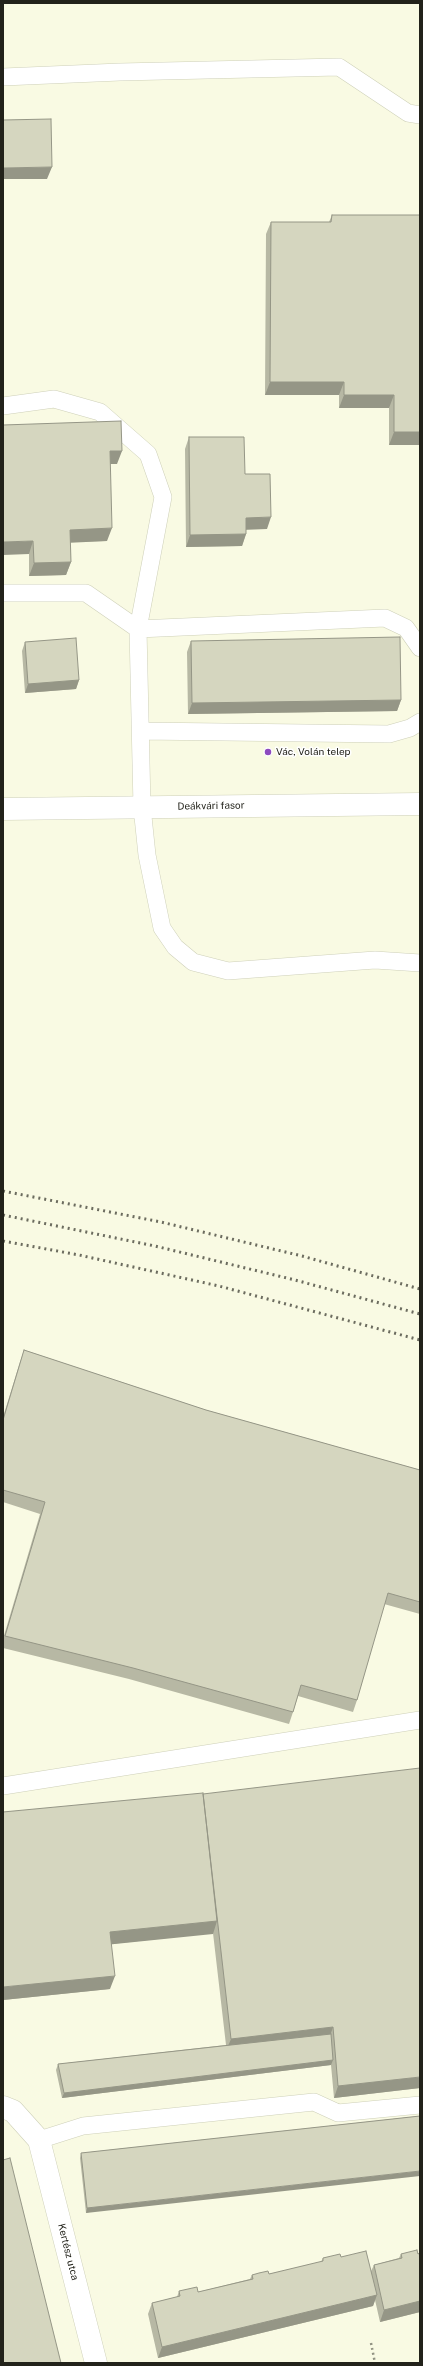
<!DOCTYPE html>
<meta charset="utf-8">
<style>
body{margin:0}
#map{position:relative;width:423px;height:2366px;overflow:hidden;background:#f9fae3;font-family:"Public Sans",sans-serif}
canvas{display:block}
.frame{position:absolute;inset:0;border:4px solid #22221a;pointer-events:none}
</style>
<div id="map">
<canvas width="423" height="2366"></canvas>
<div class="frame"></div>
</div>
<script>
const context = document.querySelector('canvas').getContext('2d');
context.lineJoin = 'round';
function shape(rows) {
  const path = new Path2D();
  for (const r of rows) {
    path.moveTo(r[0], r[1]);
    for (let i = 2; i < r.length; i += 2) path.lineTo(r[i], r[i + 1]);
  }
  return path;
}
function trace(path, color, width, dash) {
  context.strokeStyle = color;
  context.lineWidth = width;
  context.lineCap = dash ? 'butt' : 'round';
  context.setLineDash(dash || []);
  context.stroke(path);
}
function paint(path, color) {
  context.fillStyle = color;
  context.fill(path, 'evenodd');
}
function label(font, color, halo, rows, align = 'center') {
  context.font = font + ' "Public Sans",sans-serif';
  context.lineWidth = 3;
  context.setLineDash([]);
  context.textBaseline = 'middle';
  context.strokeStyle = halo;
  context.fillStyle = color;
  for (const [text, x, y, turn = 0] of rows) {
    context.save();
    context.translate(x, y);
    context.rotate((+turn || 0) * Math.PI / 180);
    context.textAlign = isNaN(turn) ? turn : align;
    if (halo) context.strokeText(text, 0, 0);
    context.fillText(text, 0, 0);
    context.restore();
  }
}
const path = shape([
 [371,2343,375,2363]
]);
const lane = shape([
 [3,77,120,72,339,67,408,113,420,115],
 [3,406,54,399,100,412,148,454,163,497,138,629,142,807,147,855,162,928,175,947,193,962,228,971,375,960,420,963],
 [3,593,86,593,138,629,385,618,406,628,420,648],
 [141,731,389,734,410,728,420,722],
 [3,1786,420,1720],
 [39,2140,83,2126,314,2102,338,2113,420,2105]
]);
const street = shape([
 [3,2107,13,2111,39,2140,96,2363]
]);
const secondary = shape([
 [3,809,420,804]
]);
const rail = shape([
 [3,1191,161,1222,302,1256,420,1289],
 [3,1215,155,1246,295,1280,420,1314],
 [3,1241,79,1255,219,1286,420,1340]
]);
const wall = shape([
 [332,215,420,215,420,445,389,445,389,408,339,408,339,395,265,395,266,234,271,222,329,222],
 [3,425,117,464,110,464,107,541,70,542,71,562,66,575,29,576,29,554],
 [189,437,245,474,267,529,246,529,246,534,242,546,186,547,185,449],
 [191,641,401,700,397,711,188,714,187,652],
 [25,642,79,680,76,689,25,693,22,651],
 [24,1350,206,1410,420,1470,420,1614,384,1604,357,1700,353,1712,298,1696,293,1712,289,1724,129,1679,3,1648,3,1639,40,1514,3,1502,3,1417,20,1362],
 [203,1794,420,2088,334,2098,331,2065,62,2098,56,2070,58,2064,226,2045,213,1933,111,1944,110,1989,3,2000],
 [420,2116,86,2213,80,2158,81,2153],
 [420,2253,420,2312,380,2322,375,2300,373,2306,158,2358,148,2314,152,2303,177,2297,179,2291,198,2292,250,2279,252,2275,269,2274,321,2262,323,2258,341,2257,371,2271,374,2265,399,2258,401,2254]
]);
const shadedWall = shape([
 [52,167,47,179,3,179,3,168],
 [270,382,344,382,339,395,265,395],
 [344,395,394,395,389,408,339,408],
 [394,432,420,432,420,445,389,445],
 [110,451,122,451,117,464,105,464],
 [271,517,267,529,241,530,246,518],
 [112,528,107,541,65,543,70,530],
 [246,534,242,546,186,547,190,535],
 [33,541,29,554,3,555,3,542],
 [71,562,66,575,29,576,34,563],
 [79,680,76,689,25,693,28,684],
 [401,700,397,711,188,714,192,703],
 [217,1921,213,1934,105,1945,110,1932],
 [115,1976,110,1989,3,2000,3,1987],
 [333,2027,329,2039,226,2051,231,2039],
 [333,2060,331,2065,62,2098,64,2093],
 [420,2077,420,2088,334,2098,338,2086],
 [420,2171,420,2176,86,2213,87,2208],
 [377,2295,373,2306,158,2358,162,2347],
 [420,2301,420,2312,380,2322,384,2310]
]);
const building = shape([
 [51,119,52,167,3,168,3,120,51,119],
 [332,215,420,215,420,432,394,432,394,395,344,395,344,382,270,382,271,222,331,222,332,215],
 [121,421,122,451,110,451,112,528,70,530,71,562,34,563,33,541,3,542,3,425,121,421],
 [189,437,244,437,245,474,270,474,271,517,246,518,246,534,190,535,189,437],
 [400,637,401,700,192,703,191,641,400,637],
 [76,638,79,680,28,684,25,642,76,638],
 [24,1350,206,1410,420,1470,420,1602,388,1593,357,1700,301,1685,293,1712,133,1668,5,1636,45,1502,3,1490,3,1420,24,1350],
 [420,1768,420,2077,338,2086,333,2027,231,2039,203,1794,420,1768],
 [203,1793,217,1921,110,1932,115,1976,3,1987,3,1812,203,1793],
 [331,2034,333,2060,64,2093,58,2064,331,2034],
 [420,2116,420,2171,87,2208,81,2153,420,2116],
 [10,2158,61,2363,3,2363,3,2160,10,2158],
 [417,2250,418,2254,420,2253,420,2301,384,2310,374,2265,402,2258,401,2254,417,2250],
 [366,2251,377,2295,162,2347,152,2303,180,2296,179,2291,197,2287,198,2292,253,2279,252,2275,259,2273,268,2271,269,2274,323,2261,323,2258,340,2254,341,2257,366,2251]
]);
const markers = [
 [268,752,4,"#8d4abf"]
];
const poiNames = [
 ["Vác, Volán telep",276,752]
];
const streetNames = [
 ["Deákvári fasor",211,806,-1],
 ["Kertész utca",68,2252,76]
];
trace(lane, '#ced0b9', 18);
trace(street, '#ced0b9', 23);
trace(secondary, '#ced0b9', 23);
trace(path, '#919282', 2.5, [2, 3]);
trace(lane, '#fff', 17);
trace(street, '#fff', 22);
trace(secondary, '#fff', 22);
trace(rail, '#6c6c5f', 3, [2, 4]);
paint(wall, '#b7b8a4');
paint(shadedWall, '#959686');
paint(building, '#d5d6bf');
trace(building, '#959686', 1);
for (const [x, y, r, color] of markers) {
  const dot = new Path2D();
  dot.arc(x, y, r, 0, 2 * Math.PI);
  context.fillStyle = color;
  context.fill(dot);
  trace(dot, '#fff', 1.5);
}
label('10px', '#22221a', '#fff', poiNames, 'left');
label('10px', '#22221a', '#fff', streetNames);
</script>
